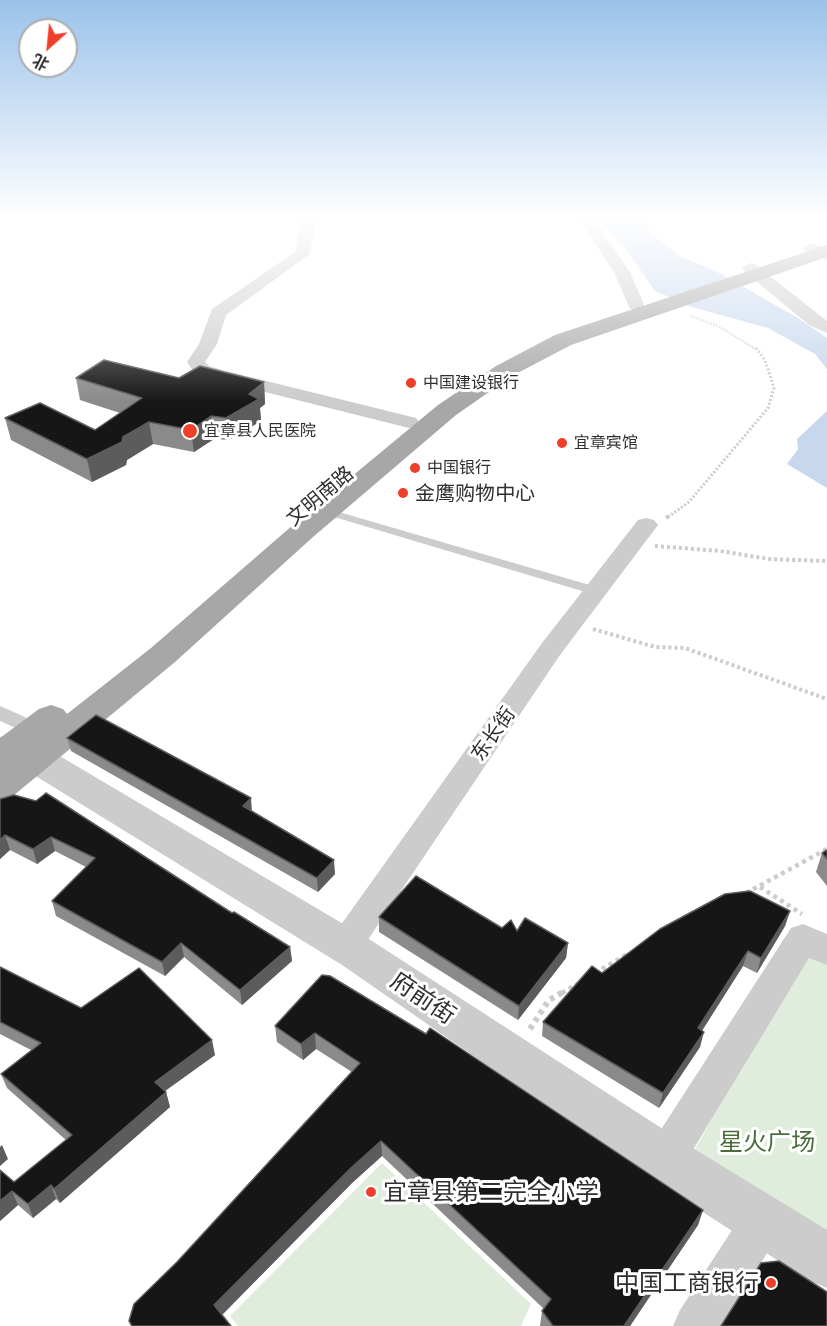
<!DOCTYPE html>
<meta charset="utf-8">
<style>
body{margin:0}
#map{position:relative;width:827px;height:1326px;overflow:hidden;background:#fff;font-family:Ubuntu,"Noto Sans SC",sans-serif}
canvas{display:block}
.north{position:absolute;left:18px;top:18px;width:60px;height:60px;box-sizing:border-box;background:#fff;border:2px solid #acacac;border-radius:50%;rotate:207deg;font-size:16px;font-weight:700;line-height:24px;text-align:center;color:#2f2f2f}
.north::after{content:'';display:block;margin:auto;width:21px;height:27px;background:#ed3f29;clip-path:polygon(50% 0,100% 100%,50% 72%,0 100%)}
</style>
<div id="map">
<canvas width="827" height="1326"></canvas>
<div class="north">北</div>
</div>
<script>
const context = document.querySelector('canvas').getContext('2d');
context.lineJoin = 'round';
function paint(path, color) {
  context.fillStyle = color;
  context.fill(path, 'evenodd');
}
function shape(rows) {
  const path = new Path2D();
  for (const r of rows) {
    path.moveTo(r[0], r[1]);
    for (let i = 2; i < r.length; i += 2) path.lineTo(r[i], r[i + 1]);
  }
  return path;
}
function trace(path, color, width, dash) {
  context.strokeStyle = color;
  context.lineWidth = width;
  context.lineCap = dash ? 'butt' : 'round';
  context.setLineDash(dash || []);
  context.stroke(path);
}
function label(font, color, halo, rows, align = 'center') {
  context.font = font + ' Ubuntu,"Noto Sans SC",sans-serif';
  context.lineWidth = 6;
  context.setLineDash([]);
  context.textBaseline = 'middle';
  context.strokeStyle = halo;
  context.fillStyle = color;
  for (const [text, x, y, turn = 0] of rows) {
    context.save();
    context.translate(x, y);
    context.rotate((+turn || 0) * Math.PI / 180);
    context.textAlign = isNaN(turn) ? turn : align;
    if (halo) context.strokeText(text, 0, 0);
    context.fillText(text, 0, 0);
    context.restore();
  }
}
const green = shape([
 [806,954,827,965,827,1252,687,1163],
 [382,1163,531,1304,521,1326,238,1326,230,1316]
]);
const water = shape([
 [594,216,640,216,653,235,681,257,712,269,798,318,827,338,827,369,815,354,768,328,692,307,655,291,625,248],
 [827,411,827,488,787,464,798,449,797,439]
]);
const pathFar4 = shape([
 [691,316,720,327,757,350]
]);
const pathFar3 = shape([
 [668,517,689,502,768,408,774,388,765,360,756,348]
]);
const pathFar2 = shape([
 [666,518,670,515],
 [655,546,720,551,769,559,827,561],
 [593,629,655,647,685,648,827,699]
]);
const pathFar1 = shape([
 [760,887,802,914],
 [746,893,827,849],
 [595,973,628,954],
 [562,993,579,983]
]);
const path = shape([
 [530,1029,549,1000,565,991]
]);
const service = shape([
 [308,503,600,588,602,591,600,594,592,594,304,508,304,504,308,503]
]);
const pedestrian = shape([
 [0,706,25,717,28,722,25,727,18,729,0,721,0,706]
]);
const minor = shape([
 [302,216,316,216,310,254,226,315,217,344,205,362,209,366,222,370,416,418,419,422,416,426,409,428,209,378,195,374,187,362,199,344,212,309,295,252,302,216],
 [577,216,591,216,630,272,644,305,642,309,630,309,614,272,577,216],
 [811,243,827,249,827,260,806,251,803,248,811,243],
 [750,263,756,265,827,321,827,333,809,325,744,271,742,268,750,263],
 [646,518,654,520,658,525,560,655,357,956,345,960,333,956,328,946,333,936,542,643,638,520,646,518],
 [803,924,827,934,827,965,809,958,679,1173,665,1179,651,1173,645,1159,651,1145,791,928,803,924],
 [762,1201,777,1207,783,1222,777,1237,722,1326,673,1326,680,1310,747,1207,762,1201]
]);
const tertiary = shape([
 [13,733,26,736,372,941,683,1142,827,1230,827,1288,808,1280,647,1176,342,965,0,754,0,737,13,733]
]);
const primary = shape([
 [827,245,827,257,571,345,512,376,456,415,313,537,175,662,13,796,0,800,0,738,39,709,51,705,63,709,67,714,151,648,293,525,438,405,496,366,555,335,827,245]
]);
const wall = shape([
 [76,378,179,378,264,382,265,404,260,408,261,421,229,440,214,439,194,452,153,444,127,460,126,465,92,482,11,440,5,418,95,430,120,413,80,400],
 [67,738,335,874,318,892,71,751],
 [0,799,232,913,290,947,292,961,242,1005,184,957,165,976,56,916,52,901,86,867,55,851,37,864,10,850,0,859],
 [827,850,827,886,816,872,822,853],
 [790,911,785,926,757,973,743,966,702,1031,700,1047,659,1108,542,1036,543,1022],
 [379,917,502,928,517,931,568,943,566,958,518,1020,379,932],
 [0,967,81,1008,215,1055,165,1091,166,1092,170,1107,60,1203,56,1199,33,1218,18,1205,0,1221,14,1182,66,1140,7,1088,1,1074,31,1050,0,1034],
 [322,975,703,1210,698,1225,630,1326,540,1326,542,1311,544,1309,382,1156,352,1183,222,1315,231,1326,131,1326,129,1321,177,1262,352,1072,316,1049,303,1060,277,1042,275,1026]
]);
const shadedWall = shape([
 [264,382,265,404,260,408,261,421,229,440,226,418,249,394],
 [211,416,214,439,194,452,191,430],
 [149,422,153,444,127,460,126,465,92,482,87,459],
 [251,798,252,812,243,806],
 [5,835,10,850,0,859,0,840],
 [51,837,55,851,37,864,33,849],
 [334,860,335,874,318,892,317,878],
 [790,911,785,926,757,973,761,958],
 [181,943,184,957,165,976,162,962],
 [568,943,566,958,518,1020,519,1006],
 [290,947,292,961,242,1005,240,990],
 [748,951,743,966,694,1043,698,1028],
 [704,1032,700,1047,659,1108,663,1093],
 [315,1033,316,1049,303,1060,301,1044],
 [212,1040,215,1055,158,1096,155,1082],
 [166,1092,170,1107,60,1203,54,1189],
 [381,1141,382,1156,352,1183,217,1320,214,1305,351,1168],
 [2,1145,8,1159,0,1166,0,1147],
 [51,1185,56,1199,33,1218,28,1204],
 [12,1191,18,1205,0,1221,0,1201],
 [703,1210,698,1225,630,1326,624,1326]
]);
const building = shape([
 [104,360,179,378,200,366,264,382,249,394,259,399,226,418,211,416,191,430,149,422,123,437,122,442,87,459,5,418,40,403,95,430,142,398,76,378,104,360],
 [96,715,251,798,243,806,334,860,317,878,67,738,96,715],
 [46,793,232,913,234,912,290,947,240,990,181,943,162,962,52,901,95,858,51,837,33,849,5,835,0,840,0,799,14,795,36,801,46,793],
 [827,850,827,859,822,853,827,850],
 [416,876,502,928,511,920,517,931,525,918,568,943,519,1006,379,917,416,876],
 [750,891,790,911,761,958,748,951,698,1028,704,1032,663,1093,543,1022,592,966,602,973,660,929,725,894,750,891],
 [0,967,81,1008,139,968,212,1040,155,1082,166,1092,54,1189,51,1185,28,1204,12,1191,0,1201,0,1170,14,1182,72,1135,1,1074,41,1043,0,1022,0,967],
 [322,975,330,976,426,1034,430,1028,703,1210,624,1326,553,1326,542,1311,551,1299,381,1141,351,1168,214,1305,231,1326,132,1326,129,1321,134,1304,177,1262,360,1063,315,1033,301,1044,275,1026,322,975],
 [779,1261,827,1292,827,1326,721,1326,761,1263,779,1261]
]);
const markers = [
 [411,383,6,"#ed3f29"],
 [190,431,8,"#ed3f29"],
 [562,443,6,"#ed3f29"],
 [415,468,6,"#ed3f29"],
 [403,493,6,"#ed3f29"],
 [371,1192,6,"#ed3f29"],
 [771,1283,6,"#ed3f29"]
];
const farPoinames = [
 ["中国建设银行",423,383],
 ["宜章县人民医院",204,431],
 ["宜章宾馆",574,443],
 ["中国银行",427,468]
];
const poiNames = [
 ["金鹰购物中心",415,493]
];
const streetNames = [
 ["文明南路",320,496,-40],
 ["东长街",493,734,-55]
];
const nearStreetnames = [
 ["府前街",423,998,34]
];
const nearParknames = [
 ["星火广场",767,1142]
];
const nearPoinames = [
 ["宜章县第二完全小学",383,1192],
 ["中国工商银行",759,1283,"right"]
];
paint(green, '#e1eddc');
paint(water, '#c7d7ed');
trace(pathFar4, '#ccc', 2, [1.5, 1.5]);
trace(pathFar3, '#ccc', 3, [2, 2]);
trace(pathFar2, '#ccc', 4, [3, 3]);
trace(pathFar1, '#ccc', 4.5, [4, 4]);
trace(path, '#ccc', 6, [4.5, 4.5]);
paint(service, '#ccc');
paint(pedestrian, '#ccc');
paint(minor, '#ccc');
paint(tertiary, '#ccc');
paint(primary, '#a7a7a7');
paint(wall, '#8a8a8a');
paint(shadedWall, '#5c5c5c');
paint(building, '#161616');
trace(building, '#5c5c5c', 1.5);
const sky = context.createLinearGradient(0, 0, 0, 402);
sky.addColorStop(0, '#9bc2ea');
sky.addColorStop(0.54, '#fff');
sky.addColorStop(1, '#ffffff00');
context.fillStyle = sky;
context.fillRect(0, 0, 827, 402);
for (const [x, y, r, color] of markers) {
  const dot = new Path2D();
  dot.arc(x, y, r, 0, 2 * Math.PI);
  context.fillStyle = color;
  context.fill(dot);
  trace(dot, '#fff', 2);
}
label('16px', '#2f2f2f', '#fff', farPoinames, 'left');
label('20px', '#2f2f2f', '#fff', poiNames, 'left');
label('20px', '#2f2f2f', '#fff', streetNames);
label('24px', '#2f2f2f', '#fff', nearStreetnames);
label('24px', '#486c3a', '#fff', nearParknames);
label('24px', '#2f2f2f', '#fff', nearPoinames, 'left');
</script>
